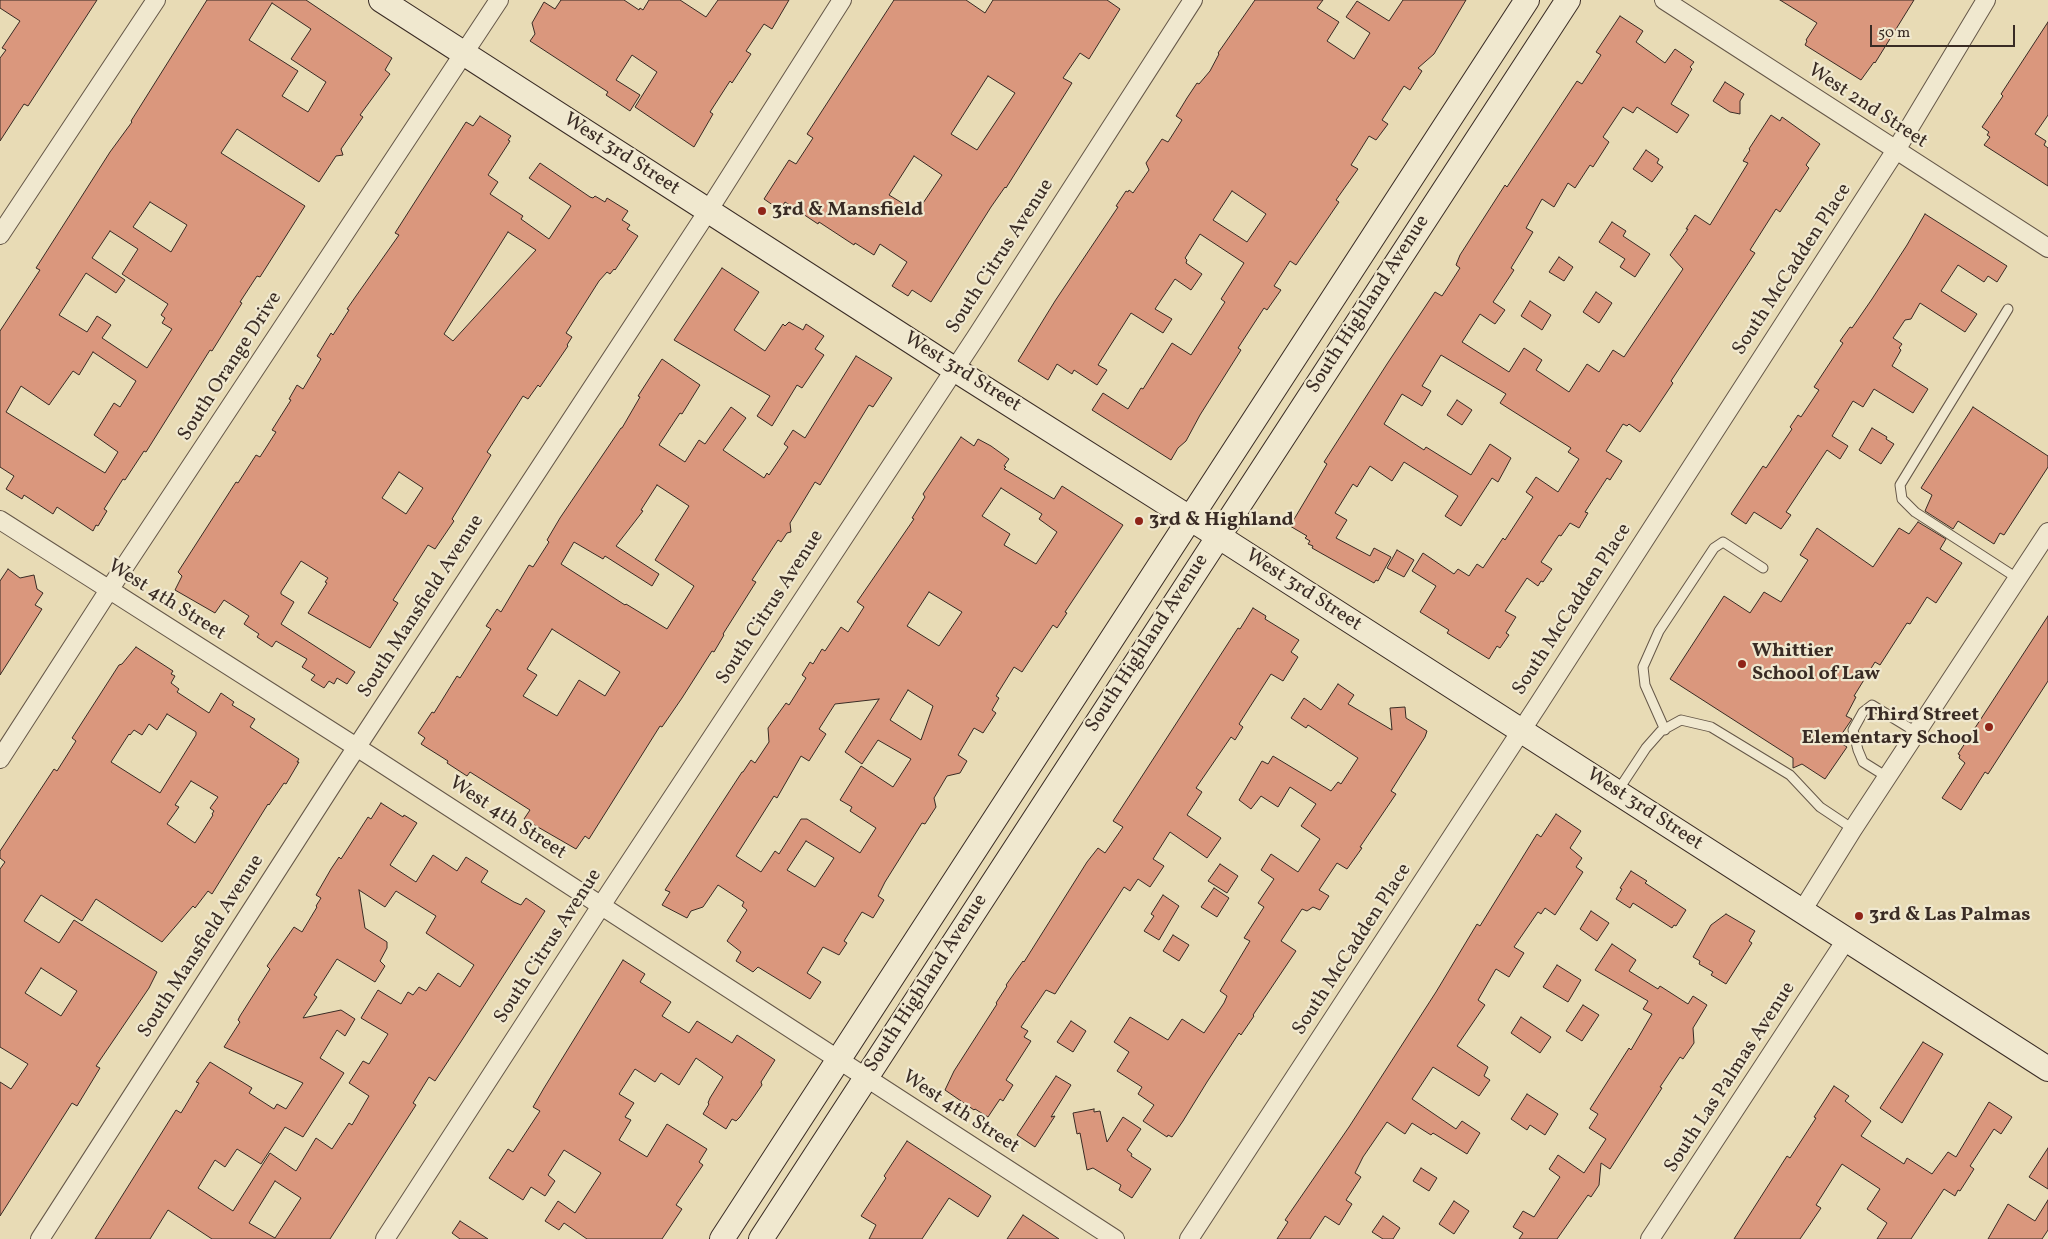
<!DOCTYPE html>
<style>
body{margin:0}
#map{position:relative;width:2048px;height:1239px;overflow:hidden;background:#e8dbb5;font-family:Vollkorn,serif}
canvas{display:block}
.scale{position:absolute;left:1870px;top:25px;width:145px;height:22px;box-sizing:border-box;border:2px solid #392b24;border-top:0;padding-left:6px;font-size:15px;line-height:18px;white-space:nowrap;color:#392b24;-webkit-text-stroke:4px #f0e8cf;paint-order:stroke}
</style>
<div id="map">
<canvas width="2048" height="1239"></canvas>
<div class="scale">50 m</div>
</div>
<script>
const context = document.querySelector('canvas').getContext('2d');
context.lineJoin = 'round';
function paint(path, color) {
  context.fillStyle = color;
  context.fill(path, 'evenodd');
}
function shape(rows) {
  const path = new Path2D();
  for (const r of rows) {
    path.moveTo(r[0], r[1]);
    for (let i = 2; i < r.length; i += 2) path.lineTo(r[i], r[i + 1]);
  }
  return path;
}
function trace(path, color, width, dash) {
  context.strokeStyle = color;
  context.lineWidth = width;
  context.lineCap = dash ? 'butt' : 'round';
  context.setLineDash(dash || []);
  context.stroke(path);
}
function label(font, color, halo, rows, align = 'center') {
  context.font = font + ' Vollkorn,serif';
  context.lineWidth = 4.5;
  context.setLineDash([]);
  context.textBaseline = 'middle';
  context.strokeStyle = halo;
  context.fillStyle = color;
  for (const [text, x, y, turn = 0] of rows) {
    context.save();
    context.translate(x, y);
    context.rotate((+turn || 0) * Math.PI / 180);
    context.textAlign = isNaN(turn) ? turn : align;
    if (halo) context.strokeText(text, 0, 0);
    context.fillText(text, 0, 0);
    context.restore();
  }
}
const building = shape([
 [0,0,97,0,28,106,24,104,0,141,0,58,6,50,2,48,20,21,0,8,0,0],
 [207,0,306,0,392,58,385,70,390,74,360,115,363,117,341,149,343,155,336,156,319,182,237,129,221,153,305,206,260,277,257,276,240,302,242,303,212,351,210,350,146,452,144,451,125,480,123,479,104,509,107,511,98,526,96,525,93,531,57,507,53,514,24,495,22,499,6,489,14,476,0,467,0,331,40,270,36,268,110,152,132,122,131,121,207,0],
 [272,3,311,29,291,59,326,82,308,112,282,96,298,71,249,40,272,3],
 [150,202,187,225,171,252,133,227,150,202],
 [110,231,138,249,122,274,168,304,161,315,165,318,162,323,172,329,147,368,102,338,111,325,97,316,87,332,59,315,86,273,116,293,125,280,92,258,110,231],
 [93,352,136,381,120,407,114,403,94,435,118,452,105,473,6,412,21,386,49,405,73,371,79,375,93,352],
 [561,0,624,0,639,10,640,8,643,10,649,0,680,0,706,17,718,0,789,0,772,29,764,24,746,51,751,54,732,83,730,81,710,112,713,114,694,147,635,107,657,72,632,55,616,80,640,95,630,111,606,95,608,92,530,41,535,34,532,23,544,2,555,9,561,0],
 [894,0,966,0,985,13,993,0,1107,0,1120,9,1089,59,1080,53,1063,78,1072,83,1006,188,1005,187,991,207,931,302,912,290,908,296,892,286,907,262,880,244,874,255,855,243,854,245,819,222,818,224,785,202,780,210,764,199,789,160,796,164,813,138,807,134,894,0],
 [988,76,1015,93,977,150,951,134,988,76],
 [914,156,942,175,917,212,889,195,914,156],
 [1255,0,1323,0,1317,8,1339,22,1327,41,1354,59,1370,33,1346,17,1357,1,1389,21,1403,0,1466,0,1434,54,1418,68,1422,71,1410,90,1404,86,1382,120,1388,124,1376,140,1369,136,1351,165,1358,169,1336,200,1339,202,1296,265,1290,261,1274,286,1281,290,1267,310,1264,308,1238,348,1241,350,1200,415,1186,441,1178,448,1171,460,1092,410,1103,393,1128,409,1141,388,1143,389,1172,343,1191,355,1225,302,1221,299,1244,263,1200,234,1185,258,1187,260,1186,263,1202,274,1191,290,1175,279,1155,309,1172,319,1163,333,1131,313,1098,365,1107,370,1097,385,1074,370,1072,374,1057,364,1048,380,1018,361,1055,301,1118,207,1116,206,1126,191,1128,192,1129,190,1133,193,1149,170,1146,163,1162,139,1168,142,1182,120,1176,116,1187,98,1197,83,1199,84,1210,71,1219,54,1218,53,1255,0],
 [1232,191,1266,214,1247,242,1213,220,1232,191],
 [1780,0,1914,0,1875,63,1874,62,1861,80,1805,45,1807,41,1806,40,1817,23,1780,0],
 [1620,16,1643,31,1636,42,1665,63,1675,49,1694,62,1690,67,1692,69,1671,104,1689,115,1677,133,1637,107,1633,113,1623,107,1603,137,1609,142,1593,167,1590,165,1575,188,1568,183,1554,207,1542,199,1526,228,1533,232,1511,268,1514,270,1493,302,1505,310,1495,324,1480,314,1462,342,1509,372,1524,348,1542,360,1536,370,1569,392,1587,364,1599,372,1613,350,1624,357,1683,269,1670,255,1688,229,1686,229,1695,215,1710,225,1748,163,1743,161,1750,150,1749,149,1771,115,1780,121,1782,117,1820,144,1806,165,1809,168,1780,212,1776,209,1750,250,1755,253,1671,381,1673,383,1643,428,1640,432,1629,424,1627,426,1623,424,1606,451,1622,461,1610,480,1607,478,1585,512,1588,513,1579,528,1570,523,1561,536,1559,535,1541,562,1552,569,1543,582,1541,581,1538,586,1527,578,1505,611,1516,617,1506,633,1509,635,1500,648,1497,646,1489,659,1447,633,1449,630,1420,612,1436,586,1412,571,1423,553,1454,574,1458,569,1469,576,1477,564,1483,568,1503,538,1505,540,1533,497,1526,492,1536,477,1558,492,1579,459,1568,452,1571,448,1500,403,1506,394,1441,355,1422,386,1431,391,1422,406,1402,394,1384,424,1424,450,1426,447,1471,475,1490,444,1511,458,1498,482,1492,478,1461,526,1445,516,1458,496,1404,462,1392,481,1370,466,1357,487,1353,484,1335,513,1347,520,1336,538,1370,556,1374,548,1391,557,1378,581,1376,580,1374,583,1312,548,1313,546,1308,544,1310,541,1305,538,1307,536,1290,526,1327,464,1324,462,1387,364,1435,292,1442,296,1460,268,1456,265,1460,255,1505,185,1507,187,1577,81,1582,84,1601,55,1596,52,1620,16],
 [2048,22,2048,115,2035,134,2046,141,2044,145,2048,148,2048,186,1984,145,1990,137,1987,135,1989,132,1982,127,2003,96,2001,94,2048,22],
 [1725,82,1744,94,1740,101,1740,114,1730,112,1713,101,1725,82],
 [480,116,511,136,508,140,510,141,488,175,498,182,490,194,523,216,521,219,549,239,571,206,529,178,540,163,590,197,593,198,595,196,605,202,607,198,628,211,622,220,630,225,627,229,638,236,615,270,614,269,610,274,607,272,599,281,566,333,572,337,567,345,568,346,540,387,538,385,528,399,523,396,487,452,491,455,452,519,454,521,435,549,428,545,393,600,398,603,370,648,308,613,327,583,325,582,328,578,301,561,281,592,281,594,294,602,281,624,355,672,347,684,337,678,334,684,329,681,324,688,311,680,315,675,302,667,307,659,276,641,272,647,257,637,259,634,244,624,249,616,224,600,215,613,175,590,182,576,178,572,236,482,238,483,256,455,260,457,276,432,272,430,291,400,289,399,297,385,303,389,321,359,317,356,331,333,333,335,349,310,347,309,356,296,399,235,395,233,466,122,473,126,480,116],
 [508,232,536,250,453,341,444,334,508,232],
 [399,472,423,488,406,514,382,498,399,472],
 [1646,150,1659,159,1657,163,1663,167,1652,182,1633,169,1646,150],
 [1925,214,2007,266,1997,282,1988,276,1984,282,1958,265,1941,291,1977,314,1965,332,1920,303,1911,319,1905,320,1893,338,1902,344,1899,348,1901,350,1892,366,1928,389,1913,413,1874,389,1863,407,1853,401,1832,436,1848,446,1840,459,1827,450,1786,512,1791,515,1781,529,1754,512,1746,524,1731,514,1763,466,1766,468,1792,429,1790,427,1798,415,1801,417,1819,390,1814,387,1843,343,1840,341,1850,327,1852,328,1872,299,1907,245,1925,214],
 [1612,222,1626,231,1623,236,1650,254,1635,277,1620,267,1625,259,1599,242,1612,222],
 [1559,257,1573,267,1564,281,1549,272,1559,257],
 [722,268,759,292,734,330,765,351,783,324,785,326,789,322,803,330,806,324,824,336,815,349,824,355,802,388,797,385,772,426,757,416,770,396,674,340,722,268],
 [1596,292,1612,303,1599,323,1583,312,1596,292],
 [1530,301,1551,315,1542,330,1521,316,1530,301],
 [856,356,892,378,873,407,869,405,820,485,815,482,790,523,791,532,787,533,781,542,778,540,752,580,756,582,723,634,724,635,714,652,712,651,682,698,662,727,660,726,589,839,585,836,576,849,524,819,530,810,470,772,467,776,447,763,448,761,421,744,425,738,418,733,432,712,434,713,457,676,460,678,491,629,486,626,497,609,501,612,529,565,533,567,549,542,547,540,560,518,621,428,622,428,640,397,638,396,662,359,700,385,682,414,680,413,659,445,685,462,699,440,705,444,731,407,746,418,723,450,764,478,767,473,769,475,788,447,784,444,793,430,805,438,856,356],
 [657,485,689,506,655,560,694,586,667,629,626,604,625,605,561,564,574,542,603,559,605,556,652,586,659,574,616,546,643,511,641,510,657,485],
 [552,629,620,672,605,696,579,680,557,716,523,696,537,675,527,669,552,629],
 [1457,400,1472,410,1462,425,1447,415,1457,400],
 [1973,407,2048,456,2048,467,2004,535,2000,533,1994,544,1958,521,1953,529,1925,511,1932,495,1921,488,1973,407],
 [1872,428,1887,437,1886,439,1894,444,1881,464,1859,450,1872,428],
 [961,437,974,446,978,439,991,446,1009,459,1004,466,1006,467,1004,469,1054,499,1062,486,1123,525,1065,612,1067,613,1057,628,1053,625,1022,672,1014,667,996,696,999,698,992,710,996,713,983,733,974,728,958,755,967,761,960,773,947,776,934,798,936,807,925,824,922,823,885,882,878,896,884,900,873,918,862,912,844,941,847,943,839,955,823,947,807,973,821,982,810,999,758,967,753,972,736,961,741,952,727,941,747,910,742,906,744,902,718,885,703,907,691,911,687,918,662,905,670,892,665,890,742,772,743,772,751,760,755,763,769,742,768,728,786,703,789,705,806,678,802,675,810,662,813,664,822,649,825,651,841,627,848,632,864,607,857,602,914,519,912,518,925,497,923,494,961,437],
 [1001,488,1042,514,1039,519,1057,532,1036,564,1004,545,1010,534,982,516,1001,488],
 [929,592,962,612,939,646,907,626,929,592],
 [908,690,933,706,921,740,890,720,908,690],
 [879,699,845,752,862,764,878,740,911,759,893,787,861,766,840,800,852,807,850,811,876,828,860,853,807,819,801,819,779,854,775,851,761,872,736,856,774,796,777,798,801,756,809,761,826,734,819,729,835,704,879,699],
 [806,841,834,858,815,887,787,870,806,841],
 [1918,522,1946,539,1940,549,1962,563,1936,603,1927,597,1910,624,1907,623,1880,665,1875,662,1854,696,1856,697,1846,716,1852,719,1837,741,1847,747,1825,779,1802,764,1793,768,1793,758,1670,679,1724,596,1750,613,1764,592,1781,602,1808,560,1800,555,1817,528,1873,567,1899,528,1909,534,1918,522],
 [1397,550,1414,560,1404,577,1387,568,1397,550],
 [8,569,20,578,34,575,37,589,43,593,35,605,42,609,0,675,0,581,8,569],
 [1253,608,1266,616,1265,619,1299,640,1291,652,1298,657,1283,681,1271,674,1239,724,1243,727,1235,740,1231,737,1196,788,1202,792,1187,815,1221,838,1207,858,1170,832,1153,859,1164,866,1150,887,1138,879,1130,891,1124,887,1055,994,1046,990,1021,1027,1028,1031,1024,1037,1031,1041,1006,1080,1013,1085,1003,1101,1000,1099,988,1117,975,1109,974,1110,945,1090,954,1071,997,1004,996,1003,1007,986,1006,985,1023,961,1024,962,1087,862,1098,848,1105,853,1123,827,1113,821,1238,628,1240,629,1253,608],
 [2048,616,2048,681,1988,774,1985,772,1961,810,1942,798,1965,763,1959,758,1960,755,1958,754,2048,616],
 [136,647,173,671,171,674,175,676,171,683,179,689,177,692,209,713,221,693,234,702,232,705,255,719,250,727,299,759,297,762,299,762,286,784,284,783,269,805,268,804,212,894,208,891,195,908,193,906,162,942,96,899,82,921,41,895,24,921,59,943,74,920,157,972,149,988,96,1066,100,1068,77,1106,72,1103,0,1216,0,1082,11,1089,28,1064,0,1047,0,869,5,862,0,858,0,851,54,769,57,771,76,741,72,738,119,665,122,664,136,647],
 [167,714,196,732,196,735,160,793,111,762,129,734,130,735,134,730,142,735,149,724,157,730,167,714],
 [191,781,218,797,210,808,214,811,212,814,213,815,195,843,167,824,179,807,175,805,191,781],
 [41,968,77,991,61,1016,25,993,41,968],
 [1338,684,1354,695,1348,704,1392,730,1390,708,1405,707,1406,718,1427,731,1425,737,1391,791,1396,794,1360,847,1362,848,1347,869,1337,863,1319,890,1329,896,1320,910,1313,907,1307,911,1302,909,1281,941,1296,951,1253,1015,1254,1016,1241,1035,1239,1033,1207,1082,1183,1121,1172,1137,1168,1135,1167,1137,1143,1121,1154,1105,1138,1094,1142,1087,1117,1071,1129,1052,1114,1042,1130,1017,1168,1040,1182,1019,1204,1033,1224,1003,1227,996,1220,991,1250,941,1244,938,1264,907,1258,903,1274,879,1261,870,1271,854,1298,872,1320,839,1301,826,1316,804,1290,787,1278,807,1261,796,1251,809,1239,800,1262,761,1268,764,1273,756,1331,791,1338,782,1341,784,1358,758,1308,725,1306,728,1291,718,1304,698,1321,710,1338,684],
 [381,803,403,817,404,815,417,823,390,865,416,882,433,855,457,871,466,857,488,871,481,882,514,902,521,905,526,898,545,911,462,1040,435,1081,429,1077,413,1103,416,1105,330,1239,212,1239,168,1210,150,1239,95,1239,176,1110,181,1113,199,1083,196,1082,210,1062,252,1088,249,1093,274,1109,277,1104,286,1109,303,1083,224,1047,240,1022,238,1020,240,1016,270,969,267,966,294,927,302,932,317,907,316,906,321,898,316,895,331,869,339,857,341,859,368,817,371,819,381,803],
 [359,890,385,907,396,891,436,916,426,933,474,965,460,987,438,973,426,991,419,987,413,995,408,992,401,1004,378,990,361,1018,388,1034,369,1064,363,1061,349,1083,369,1096,352,1125,349,1123,332,1149,316,1138,296,1171,270,1153,233,1211,198,1188,215,1160,225,1167,237,1149,261,1164,285,1127,303,1137,344,1073,320,1058,337,1030,345,1036,355,1019,341,1010,303,1018,317,997,314,995,337,959,375,982,385,966,380,961,387,948,387,942,365,928,359,890],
 [275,1181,301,1198,275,1238,249,1223,275,1181],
 [1556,814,1581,831,1570,848,1582,858,1576,867,1583,872,1555,915,1545,908,1541,914,1538,912,1514,947,1524,953,1509,977,1496,969,1478,1000,1485,1005,1457,1046,1488,1067,1484,1076,1490,1080,1479,1096,1433,1067,1412,1099,1456,1129,1462,1121,1480,1133,1467,1154,1433,1133,1431,1135,1412,1123,1405,1134,1387,1122,1363,1157,1355,1173,1361,1177,1346,1200,1352,1204,1339,1225,1325,1216,1310,1239,1277,1239,1288,1222,1285,1220,1349,1127,1436,992,1477,924,1480,926,1537,834,1541,837,1556,814],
 [1220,864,1238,876,1227,893,1208,881,1220,864],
 [1631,871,1647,881,1645,883,1686,910,1676,926,1674,925,1672,928,1633,903,1630,908,1616,899,1622,889,1620,888,1631,871],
 [1214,888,1229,898,1217,917,1201,907,1214,888],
 [1163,895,1179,906,1159,940,1144,931,1154,916,1151,914,1163,895],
 [1591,911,1609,923,1597,941,1580,929,1591,911],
 [1726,914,1755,931,1749,941,1752,943,1726,984,1711,975,1713,972,1699,964,1700,961,1693,957,1711,925,1726,914],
 [1173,935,1189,945,1179,961,1163,951,1173,935],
 [1612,944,1636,960,1629,971,1658,989,1660,986,1688,1004,1693,996,1707,1005,1693,1028,1694,1043,1683,1059,1680,1057,1660,1087,1662,1088,1610,1169,1601,1163,1599,1185,1591,1197,1588,1195,1557,1239,1519,1239,1523,1233,1513,1227,1523,1211,1534,1217,1560,1177,1549,1169,1558,1155,1584,1173,1606,1139,1589,1128,1598,1114,1590,1109,1629,1048,1631,1050,1652,1014,1643,1009,1648,1001,1595,970,1612,944],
 [623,960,645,974,640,982,671,1002,662,1016,689,1033,697,1021,732,1043,737,1035,775,1060,761,1082,762,1085,740,1117,736,1121,732,1119,726,1129,703,1114,709,1104,708,1103,710,1098,723,1077,696,1058,679,1085,661,1073,655,1082,635,1069,619,1094,634,1103,625,1117,631,1120,619,1140,647,1157,667,1124,707,1149,699,1162,703,1165,676,1205,682,1209,662,1239,587,1239,564,1223,559,1230,545,1221,558,1201,575,1213,601,1173,564,1150,548,1175,555,1181,545,1196,531,1187,523,1200,489,1178,508,1149,513,1152,540,1111,533,1107,544,1088,623,960],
 [1557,965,1581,980,1568,1002,1543,987,1557,965],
 [1583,1005,1599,1015,1582,1041,1566,1031,1583,1005],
 [1521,1017,1551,1037,1540,1053,1511,1033,1521,1017],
 [1071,1021,1086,1031,1073,1052,1057,1042,1071,1021],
 [1923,1042,1943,1054,1902,1123,1880,1108,1923,1042],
 [1056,1076,1071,1085,1051,1117,1055,1116,1035,1147,1017,1135,1056,1076],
 [1834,1086,1849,1096,1845,1101,1871,1121,1861,1136,1904,1164,1907,1158,1932,1174,1948,1152,1956,1157,1989,1102,2012,1117,2001,1134,1994,1129,1970,1166,1974,1169,1960,1191,1958,1190,1955,1196,1944,1189,1911,1239,1877,1239,1887,1223,1867,1209,1880,1189,1842,1164,1816,1205,1821,1208,1800,1239,1734,1239,1787,1156,1790,1158,1816,1118,1814,1117,1834,1086],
 [1527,1094,1558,1114,1545,1135,1530,1125,1527,1130,1511,1119,1527,1094],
 [1094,1109,1094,1112,1100,1111,1107,1142,1123,1117,1141,1129,1127,1150,1132,1154,1131,1156,1151,1169,1132,1198,1119,1190,1121,1185,1093,1168,1087,1170,1080,1133,1077,1134,1073,1113,1094,1109],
 [907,1141,991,1196,978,1217,949,1198,922,1239,869,1239,876,1225,861,1216,886,1178,884,1176,907,1141],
 [2048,1148,2048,1189,2029,1177,2048,1148],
 [1421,1168,1437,1178,1429,1191,1413,1181,1421,1168],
 [2048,1200,2048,1230,2042,1239,1988,1239,2008,1204,2035,1221,2048,1200],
 [1454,1201,1469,1211,1454,1234,1439,1224,1454,1201],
 [1023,1215,1059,1239,1007,1239,1023,1215],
 [1383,1216,1400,1228,1393,1239,1383,1239,1372,1232,1383,1216],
 [460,1221,488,1239,460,1239,452,1233,460,1221]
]);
const lane = shape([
 [2008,309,1900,485,1902,499,1915,512,2017,578],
 [1665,730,1645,685,1643,667,1659,631,1714,548,1723,542,1763,568],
 [1887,777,1863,762,1858,750,1853,730,1863,712,1872,705,1916,732],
 [1617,792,1646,748,1661,731,1681,720,1711,727,1790,775,1820,807,1853,829]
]);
const street = shape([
 [1664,0,2048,248],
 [0,235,156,0],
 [0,520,372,757,1115,1239],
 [0,759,109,590,499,0],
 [1802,911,1853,829,2048,532],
 [40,1239,341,771,708,211,842,0],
 [385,1239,610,892,976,337,1193,0],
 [1189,1239,1538,705,1896,150,1986,0],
 [1650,1239,1846,940]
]);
const secondary = shape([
 [381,0,954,369,1218,536,2048,1069],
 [722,1239,1527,0],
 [761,1239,1568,0]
]);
const markers = [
 [762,211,5,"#8f2418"],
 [1139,521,5,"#8f2418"],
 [1742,664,5,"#8f2418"],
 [1989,727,5,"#8f2418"],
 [1859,916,5,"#8f2418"]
];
const streetNames = [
 ["West 2nd Street",1867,107,33],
 ["West 3rd Street",621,155,33],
 ["South Citrus Avenue",1001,257,-57],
 ["South McCadden Place",1793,270,-57],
 ["South Highland Avenue",1369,305,-57],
 ["South Orange Drive",231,367,-57],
 ["West 3rd Street",962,373,32],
 ["West 3rd Street",1303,591,33],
 ["West 4th Street",166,601,32],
 ["South Mansfield Avenue",422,607,-57],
 ["South Citrus Avenue",771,608,-57],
 ["South McCadden Place",1573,610,-57],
 ["South Highland Avenue",1148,644,-57],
 ["West 3rd Street",1644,810,33],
 ["West 4th Street",507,819,33],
 ["South Mansfield Avenue",202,947,-57],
 ["South Citrus Avenue",549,947,-57],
 ["South McCadden Place",1353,950,-57],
 ["South Highland Avenue",927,984,-57],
 ["South Las Palmas Avenue",1731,1078,-57],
 ["West 4th Street",960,1113,33]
];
const poiNames = [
 ["3rd & Mansfield",772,211],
 ["3rd & Highland",1149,521],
 ["Whittier",1752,652],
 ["School of Law",1752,675],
 ["Third Street",1979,716,"right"],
 ["Elementary School",1979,739,"right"],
 ["3rd & Las Palmas",1869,916]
];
paint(building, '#da977d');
trace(building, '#392b24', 1);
trace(lane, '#655748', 11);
trace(street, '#655748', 20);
trace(secondary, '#392b24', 26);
trace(lane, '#f0e8cf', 9);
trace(street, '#f0e8cf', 18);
trace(secondary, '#f0e8cf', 24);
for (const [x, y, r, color] of markers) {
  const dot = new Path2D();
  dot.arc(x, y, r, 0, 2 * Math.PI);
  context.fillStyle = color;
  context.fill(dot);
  trace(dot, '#f0e8cf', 2);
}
label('20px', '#392b24', '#f0e8cf', streetNames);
label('bold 20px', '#392b24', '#f0e8cf', poiNames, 'left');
</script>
